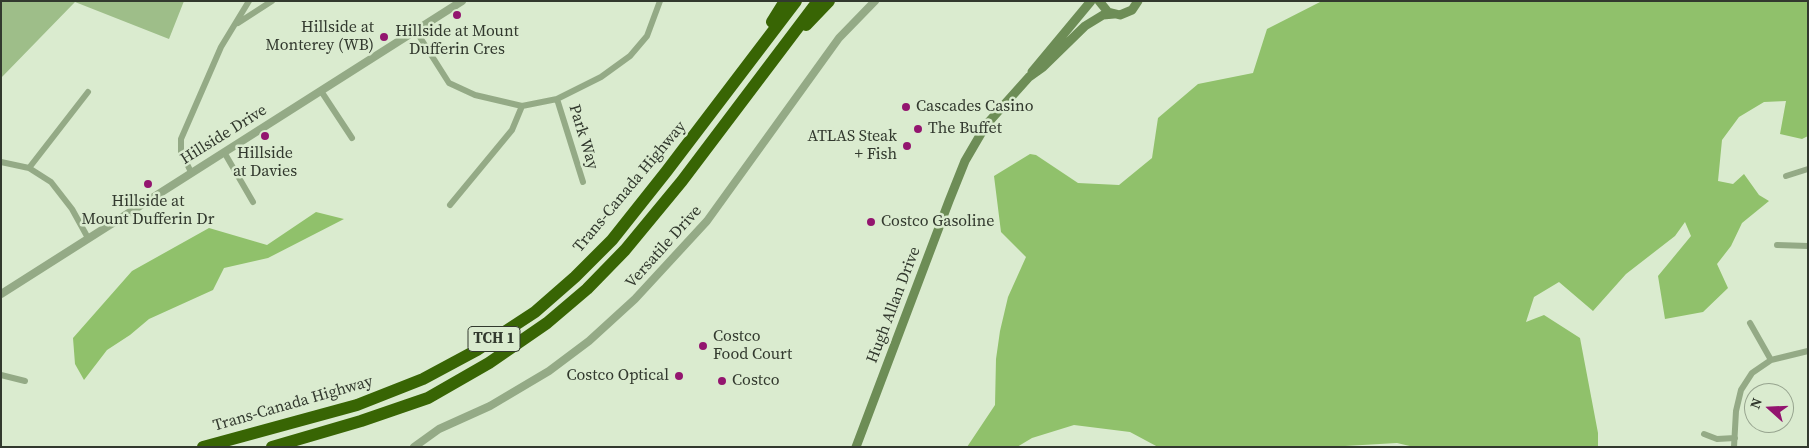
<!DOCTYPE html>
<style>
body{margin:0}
#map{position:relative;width:1809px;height:448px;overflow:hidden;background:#daebcf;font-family:"Source Serif 4",serif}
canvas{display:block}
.frame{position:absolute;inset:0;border:2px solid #32392e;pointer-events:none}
.north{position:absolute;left:1744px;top:383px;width:50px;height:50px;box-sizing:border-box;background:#daebcf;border:1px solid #97a48f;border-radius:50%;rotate:290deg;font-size:14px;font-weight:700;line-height:20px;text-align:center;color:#32392e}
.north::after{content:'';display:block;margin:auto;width:18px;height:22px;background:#93156f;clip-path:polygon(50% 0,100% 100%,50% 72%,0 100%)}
</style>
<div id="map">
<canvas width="1809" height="448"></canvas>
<div class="frame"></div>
<div class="north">N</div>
</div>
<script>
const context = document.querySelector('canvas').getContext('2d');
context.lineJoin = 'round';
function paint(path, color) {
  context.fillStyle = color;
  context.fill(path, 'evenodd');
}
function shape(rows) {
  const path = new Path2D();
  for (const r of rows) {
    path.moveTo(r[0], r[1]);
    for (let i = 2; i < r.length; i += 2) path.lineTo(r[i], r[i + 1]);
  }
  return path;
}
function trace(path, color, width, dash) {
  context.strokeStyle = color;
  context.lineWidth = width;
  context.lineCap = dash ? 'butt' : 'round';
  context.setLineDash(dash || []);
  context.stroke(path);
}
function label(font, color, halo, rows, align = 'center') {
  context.font = font + ' "Source Serif 4",serif';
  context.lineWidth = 5;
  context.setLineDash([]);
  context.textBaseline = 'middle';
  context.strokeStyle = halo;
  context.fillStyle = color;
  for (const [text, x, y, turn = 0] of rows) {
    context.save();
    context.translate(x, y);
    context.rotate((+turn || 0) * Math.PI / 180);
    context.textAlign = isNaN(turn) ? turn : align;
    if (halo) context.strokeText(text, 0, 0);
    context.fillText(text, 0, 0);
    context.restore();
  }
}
const green = shape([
 [1,1,184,1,169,39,75,2,1,78]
]);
const forest = shape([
 [1322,1,1808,1,1808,136,1802,139,1780,134,1786,101,1764,102,1739,117,1722,140,1718,181,1733,184,1744,174,1759,195,1769,201,1742,223,1731,246,1717,264,1728,288,1703,312,1665,319,1658,276,1691,236,1685,222,1675,236,1626,274,1593,311,1559,282,1534,297,1526,322,1544,315,1580,338,1598,433,1598,447,1414,447,1397,443,1328,447,1158,447,1130,432,1074,425,1032,438,1017,447,967,447,995,405,996,359,1000,331,1008,297,1026,257,1001,232,994,176,1030,154,1036,155,1078,183,1119,185,1152,158,1158,118,1198,84,1253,73,1267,29],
 [316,212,344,219,268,258,224,268,213,290,149,319,130,335,107,350,84,380,75,364,73,338,132,271,209,228,267,245]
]);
const minor = shape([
 [238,23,272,1],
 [416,31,449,83,475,95,522,106,557,99,601,77,630,56,647,36,660,1],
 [321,91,352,138],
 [557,99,583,182],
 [224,152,253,202],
 [1,162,29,168,51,182,72,209,88,238],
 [29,168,88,92],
 [191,172,181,152,181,139,221,47,249,1],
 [1786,176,1808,169],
 [450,205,512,130,522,106],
 [1777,245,1808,246],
 [1750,323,1771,360],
 [1,375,25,381],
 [1704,434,1717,439,1735,438],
 [1734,447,1736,411,1741,390,1752,373,1771,360,1808,351]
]);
const tertiary = shape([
 [1,294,462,1],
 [414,447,439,429,490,406,549,371,589,341,635,299,707,221,839,38,875,1]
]);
const secondary = shape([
 [1099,1,1108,12,1120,15,1132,10,1138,1],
 [1032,72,1091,1],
 [856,447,949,201,965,161,986,125,1029,77,1043,67,1085,26,1103,15,1114,14]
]);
const motorway = shape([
 [772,22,785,1],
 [806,25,829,1],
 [203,447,357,405,423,379,477,350,535,312,575,277,612,240,666,172,796,1],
 [272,447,361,421,428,398,489,363,547,323,587,289,625,250,682,181,818,1]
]);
const markers = [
 [457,15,5,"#93156f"],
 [384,37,5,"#93156f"],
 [906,107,5,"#93156f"],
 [918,129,5,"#93156f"],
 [265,136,5,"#93156f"],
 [907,146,5,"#93156f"],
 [148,184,5,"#93156f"],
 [871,222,5,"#93156f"],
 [703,346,5,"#93156f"],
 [679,376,5,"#93156f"],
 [722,381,5,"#93156f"]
];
const shields = [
 [494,339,52]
];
const shieldNames = [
 ["TCH 1",494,339]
];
const poiNames = [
 ["Hillside at",374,28,"right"],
 ["Monterey (WB)",374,46,"right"],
 ["Hillside at Mount",457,32,"center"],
 ["Dufferin Cres",457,50,"center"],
 ["Cascades Casino",916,107],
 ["The Buffet",928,129],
 ["ATLAS Steak",897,137,"right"],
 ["+ Fish",897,155,"right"],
 ["Hillside",265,154,"center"],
 ["at Davies",265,172,"center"],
 ["Hillside at",148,202,"center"],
 ["Mount Dufferin Dr",148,220,"center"],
 ["Costco Gasoline",881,222],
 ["Costco",713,337],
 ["Food Court",713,355],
 ["Costco Optical",669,376,"right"],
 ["Costco",732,381]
];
const streetNames = [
 ["Hillside Drive",224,135,-32],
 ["Park Way",583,137,73],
 ["Trans-Canada Highway",630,187,-50],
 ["Versatile Drive",664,247,-48],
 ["Hugh Allan Drive",894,305,-69],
 ["Trans-Canada Highway",293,404,-16]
];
paint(green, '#9ebe89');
paint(forest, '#90c16b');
trace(minor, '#94aa86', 6);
trace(tertiary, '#94aa86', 8);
trace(secondary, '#6d8d56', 9);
trace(motorway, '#386504', 12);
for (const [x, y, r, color] of markers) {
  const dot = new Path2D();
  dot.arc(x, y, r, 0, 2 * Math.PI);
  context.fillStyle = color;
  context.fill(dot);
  trace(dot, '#daebcf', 2);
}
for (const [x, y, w] of shields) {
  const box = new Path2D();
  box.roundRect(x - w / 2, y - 12.5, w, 25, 4);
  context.fillStyle = '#daebcf';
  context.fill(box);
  trace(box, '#32392e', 1);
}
label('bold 15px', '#32392e', null, shieldNames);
label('16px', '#32392e', '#daebcf', poiNames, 'left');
label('16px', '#32392e', '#daebcf', streetNames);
</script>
